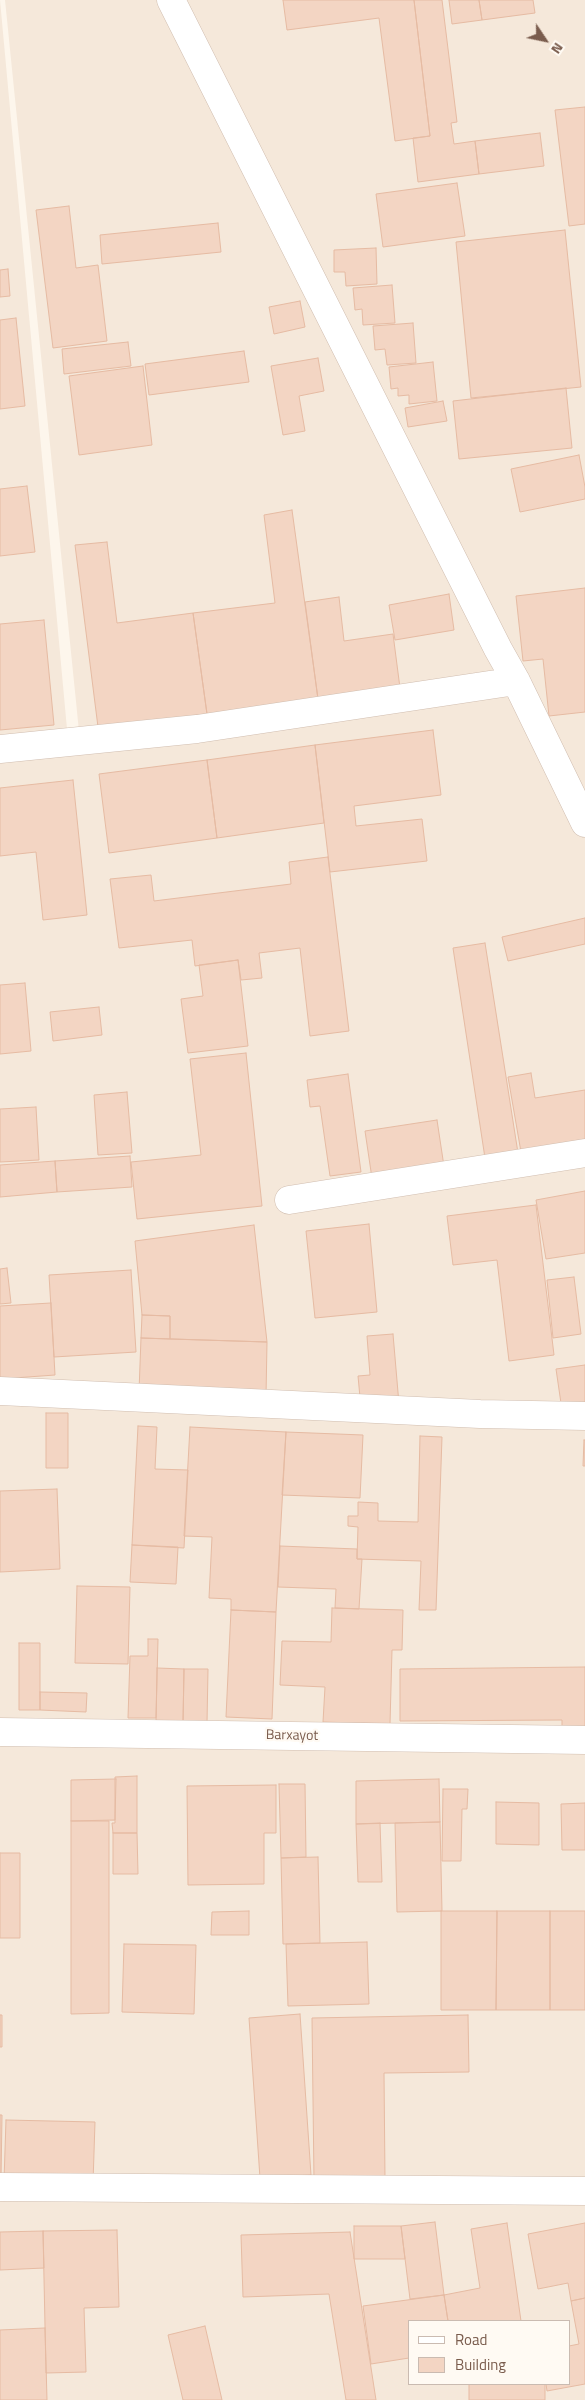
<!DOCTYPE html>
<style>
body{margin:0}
#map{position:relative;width:585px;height:2400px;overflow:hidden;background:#fdf6ec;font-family:"Titillium Web",sans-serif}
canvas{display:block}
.legend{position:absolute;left:408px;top:2320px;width:162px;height:65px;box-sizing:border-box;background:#fffaf3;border:1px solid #cabbb1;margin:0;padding:6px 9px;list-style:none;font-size:15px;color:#7a5c4d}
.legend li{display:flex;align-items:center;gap:10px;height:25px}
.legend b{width:25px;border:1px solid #cabbb1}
.north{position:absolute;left:520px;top:15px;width:50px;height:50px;-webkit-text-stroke:4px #fffaf3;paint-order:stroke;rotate:124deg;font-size:14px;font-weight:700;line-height:20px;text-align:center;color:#7a5c4d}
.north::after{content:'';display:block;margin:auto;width:18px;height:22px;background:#7a5c4d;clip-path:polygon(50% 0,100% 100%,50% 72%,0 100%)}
</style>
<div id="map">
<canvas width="585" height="2400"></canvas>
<ul class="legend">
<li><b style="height:6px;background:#fff"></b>Road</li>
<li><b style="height:14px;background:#f3d5c3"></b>Building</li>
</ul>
<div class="north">N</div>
</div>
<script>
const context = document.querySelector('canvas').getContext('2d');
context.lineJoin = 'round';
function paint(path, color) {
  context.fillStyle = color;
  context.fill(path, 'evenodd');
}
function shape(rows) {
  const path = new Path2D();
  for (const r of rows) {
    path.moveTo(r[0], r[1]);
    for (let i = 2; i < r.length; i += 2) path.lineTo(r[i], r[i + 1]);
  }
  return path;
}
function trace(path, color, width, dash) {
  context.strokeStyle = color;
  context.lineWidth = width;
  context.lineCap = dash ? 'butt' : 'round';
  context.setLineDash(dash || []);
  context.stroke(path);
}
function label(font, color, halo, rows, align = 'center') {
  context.font = font + ' "Titillium Web",sans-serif';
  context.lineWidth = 4.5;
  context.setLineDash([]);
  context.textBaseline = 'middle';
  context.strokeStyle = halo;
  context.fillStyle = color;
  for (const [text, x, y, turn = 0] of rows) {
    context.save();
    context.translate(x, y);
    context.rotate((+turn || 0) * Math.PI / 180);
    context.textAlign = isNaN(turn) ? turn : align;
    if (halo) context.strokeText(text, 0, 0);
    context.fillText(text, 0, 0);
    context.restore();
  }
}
const residential = shape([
 [0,0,67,729,0,738],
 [5,0,585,0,585,2400,0,2400,0,763,81,751],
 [409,2321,569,2321,569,2384,409,2384]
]);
const building = shape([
 [283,0,414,0,430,136,395,141,379,18,287,30,283,0],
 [414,0,442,0,457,122,451,123,454,144,475,141,479,174,418,182,413,138,430,136,414,0],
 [449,0,479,0,482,20,452,24,449,0],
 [479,0,533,0,535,13,482,20,479,0],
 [585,107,585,224,569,226,555,110,585,107],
 [540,133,544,166,479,174,475,141,540,133],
 [457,183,465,236,383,247,376,194,457,183],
 [69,206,76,268,98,265,107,341,53,348,36,210,69,206],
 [218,223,221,252,102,264,100,235,218,223],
 [565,230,581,387,471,398,456,242,565,230],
 [376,248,377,284,346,286,345,272,334,272,334,250,376,248],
 [8,269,10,296,0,297,0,270,8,269],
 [392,285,395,323,363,325,362,309,355,310,353,288,392,285],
 [300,301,305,327,274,334,269,307,300,301],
 [16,318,25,406,0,409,0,320,16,318],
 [413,323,416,363,387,365,385,349,375,350,373,326,413,323],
 [128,342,131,366,64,374,62,349,128,342],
 [244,351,249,382,149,395,145,364,244,351],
 [318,358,324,391,299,396,305,431,283,435,271,366,318,358],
 [433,362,437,401,409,404,409,395,398,396,398,388,391,389,389,367,433,362],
 [143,366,152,445,79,455,69,376,143,366],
 [566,388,572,448,459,459,453,401,566,388],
 [443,401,447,421,408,427,405,408,443,401],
 [579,455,585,487,585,499,520,512,511,469,579,455],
 [27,486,35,552,0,556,0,489,27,486],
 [292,510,318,699,207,714,193,613,275,603,264,515,292,510],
 [107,542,117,623,193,613,207,714,98,727,75,545,107,542],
 [585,588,585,712,549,716,543,659,523,661,516,596,585,588],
 [449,594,454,630,395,640,389,605,449,594],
 [339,597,344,641,393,634,400,688,318,699,305,602,339,597],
 [44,620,54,725,0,730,0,624,44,620],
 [433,730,441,795,354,806,356,826,422,819,427,861,330,872,315,745,433,730],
 [315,745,324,823,217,838,207,760,315,745],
 [207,760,217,838,109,853,99,774,207,760],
 [73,780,87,915,43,920,36,852,0,856,0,788,73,780],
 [328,857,349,1031,310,1036,300,948,259,953,262,978,241,980,238,960,195,966,192,940,119,948,110,879,151,875,154,901,291,884,289,862,328,857],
 [585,918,585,944,508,961,502,937,585,918],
 [485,943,518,1153,485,1158,453,948,485,943],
 [238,960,248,1046,188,1053,181,999,203,996,199,965,238,960],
 [25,983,31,1051,0,1054,0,985,25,983],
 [99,1007,102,1035,53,1041,50,1012,99,1007],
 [246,1053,262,1206,137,1219,131,1162,201,1155,190,1059,246,1053],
 [531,1073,535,1098,585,1090,585,1141,521,1152,508,1077,531,1073],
 [348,1074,361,1172,330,1176,320,1106,310,1107,307,1080,348,1074],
 [127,1092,132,1153,98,1155,94,1095,127,1092],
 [36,1107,39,1160,0,1162,0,1109,36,1107],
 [437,1120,445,1173,373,1185,365,1131,437,1120],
 [130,1156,132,1187,57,1192,55,1161,130,1156],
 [55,1161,57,1192,0,1197,0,1165,55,1161],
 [585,1191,585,1253,546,1259,536,1200,585,1191],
 [536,1205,554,1355,509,1361,497,1260,453,1265,447,1216,536,1205],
 [369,1224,377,1312,315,1318,306,1231,369,1224],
 [254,1225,267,1342,170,1339,170,1316,142,1315,135,1241,254,1225],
 [7,1268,11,1303,0,1304,0,1269,7,1268],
 [131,1270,136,1352,54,1357,49,1275,131,1270],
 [574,1277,581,1334,553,1338,547,1280,574,1277],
 [51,1303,55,1375,0,1379,0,1306,51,1303],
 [142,1315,170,1316,170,1339,141,1338,142,1315],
 [393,1334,399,1404,361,1408,358,1376,370,1375,367,1336,393,1334],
 [141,1338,267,1342,266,1396,139,1392,141,1338],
 [585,1365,585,1406,562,1410,556,1369,585,1365],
 [46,1413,68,1413,68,1468,46,1468,46,1413],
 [138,1426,157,1427,155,1469,188,1470,184,1548,132,1545,138,1426],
 [190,1427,286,1432,276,1612,231,1610,231,1599,209,1598,212,1537,184,1536,190,1427],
 [286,1432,363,1435,360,1498,282,1495,286,1432],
 [420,1436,442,1437,436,1610,419,1610,421,1561,357,1559,358,1527,348,1526,348,1516,358,1516,358,1502,378,1503,378,1521,418,1522,420,1436],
 [584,1440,585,1440,585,1466,583,1466,584,1440],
 [57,1489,60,1569,0,1572,0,1491,57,1489],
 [132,1545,178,1547,176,1584,130,1582,132,1545],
 [280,1546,357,1549,357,1559,362,1559,359,1609,335,1608,336,1589,278,1587,280,1546],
 [77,1586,130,1587,128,1664,75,1663,77,1586],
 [332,1608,403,1610,402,1650,392,1650,390,1724,323,1722,325,1687,280,1685,282,1641,331,1642,332,1608],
 [231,1610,276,1612,272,1719,226,1717,231,1610],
 [148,1639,158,1639,156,1718,128,1718,130,1656,148,1656,148,1639],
 [19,1643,40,1643,40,1710,19,1710,19,1643],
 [585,1667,585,1732,562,1732,562,1720,400,1721,400,1669,585,1667],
 [157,1668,184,1669,183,1723,156,1723,157,1668],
 [184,1669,208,1669,207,1723,183,1723,184,1669],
 [40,1692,87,1693,86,1712,40,1710,40,1692],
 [137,1776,137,1833,113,1833,112,1823,115,1823,115,1777,137,1776],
 [116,1779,115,1820,71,1821,71,1780,116,1779],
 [439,1779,440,1822,356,1824,356,1781,439,1779],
 [279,1784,305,1784,306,1857,281,1858,279,1784],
 [276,1785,276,1833,264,1833,264,1884,188,1885,187,1786,276,1785],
 [443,1789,468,1789,467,1809,462,1809,461,1861,442,1861,443,1789],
 [496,1802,539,1803,539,1845,496,1844,496,1802],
 [585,1803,585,1850,562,1850,561,1804,585,1803],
 [71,1821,109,1821,109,2013,71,2014,71,1821],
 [440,1822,442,1911,397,1912,395,1823,440,1822],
 [380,1823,382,1882,358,1882,356,1824,380,1823],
 [113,1833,137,1833,138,1874,113,1874,113,1833],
 [0,1853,20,1853,20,1938,0,1938,0,1853],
 [318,1857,320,1943,283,1944,281,1858,318,1857],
 [249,1911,249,1935,211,1935,212,1912,249,1911],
 [441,1911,497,1911,496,2010,441,2010,441,1911],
 [497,1911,550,1911,550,2010,496,2010,497,1911],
 [550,1911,585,1911,585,2010,550,2010,550,1911],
 [367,1942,369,2004,288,2006,286,1944,367,1942],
 [124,1944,196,1945,194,2014,122,2012,124,1944],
 [300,2014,311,2175,260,2178,249,2018,300,2014],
 [0,2015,2,2015,2,2047,0,2047,0,2015],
 [468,2015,469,2072,384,2073,385,2180,314,2181,312,2018,468,2015],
 [0,2115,2,2115,1,2180,0,2180,0,2115],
 [6,2120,95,2122,93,2183,4,2181,6,2120],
 [435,2222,444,2295,410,2299,401,2226,435,2222],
 [507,2223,521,2321,448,2321,444,2295,480,2288,471,2229,507,2223],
 [585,2223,585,2298,571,2301,568,2283,538,2289,528,2234,585,2223],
 [354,2226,401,2226,405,2259,354,2259,354,2226],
 [117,2230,119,2307,84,2308,86,2372,46,2373,43,2231,117,2230],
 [43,2231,44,2268,0,2270,0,2232,43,2231],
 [350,2232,376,2400,346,2400,329,2294,243,2297,241,2235,350,2232],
 [444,2295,448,2321,409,2321,409,2358,371,2364,363,2306,444,2295],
 [585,2298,585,2384,547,2391,546,2384,569,2384,569,2346,579,2344,571,2301,585,2298],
 [205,2326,222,2400,183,2400,168,2335,205,2326],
 [45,2328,47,2400,0,2400,0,2330,45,2328],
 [469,2384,545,2384,545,2400,469,2400,469,2384]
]);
const street = shape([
 [171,0,498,649,516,681,585,823],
 [0,749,197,729,516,681],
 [289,1200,585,1153],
 [0,1391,480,1414,585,1416],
 [0,1732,585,1740],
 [0,2187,585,2191]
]);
const streetNames = [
 ["Barxayot",292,1736,1]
];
paint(residential, '#f5e8da');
paint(building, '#f3d5c3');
trace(building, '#e6bba3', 1);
trace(street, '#d1beb0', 29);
trace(street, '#fff', 28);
label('14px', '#7a5c4d', '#fffaf3', streetNames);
</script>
